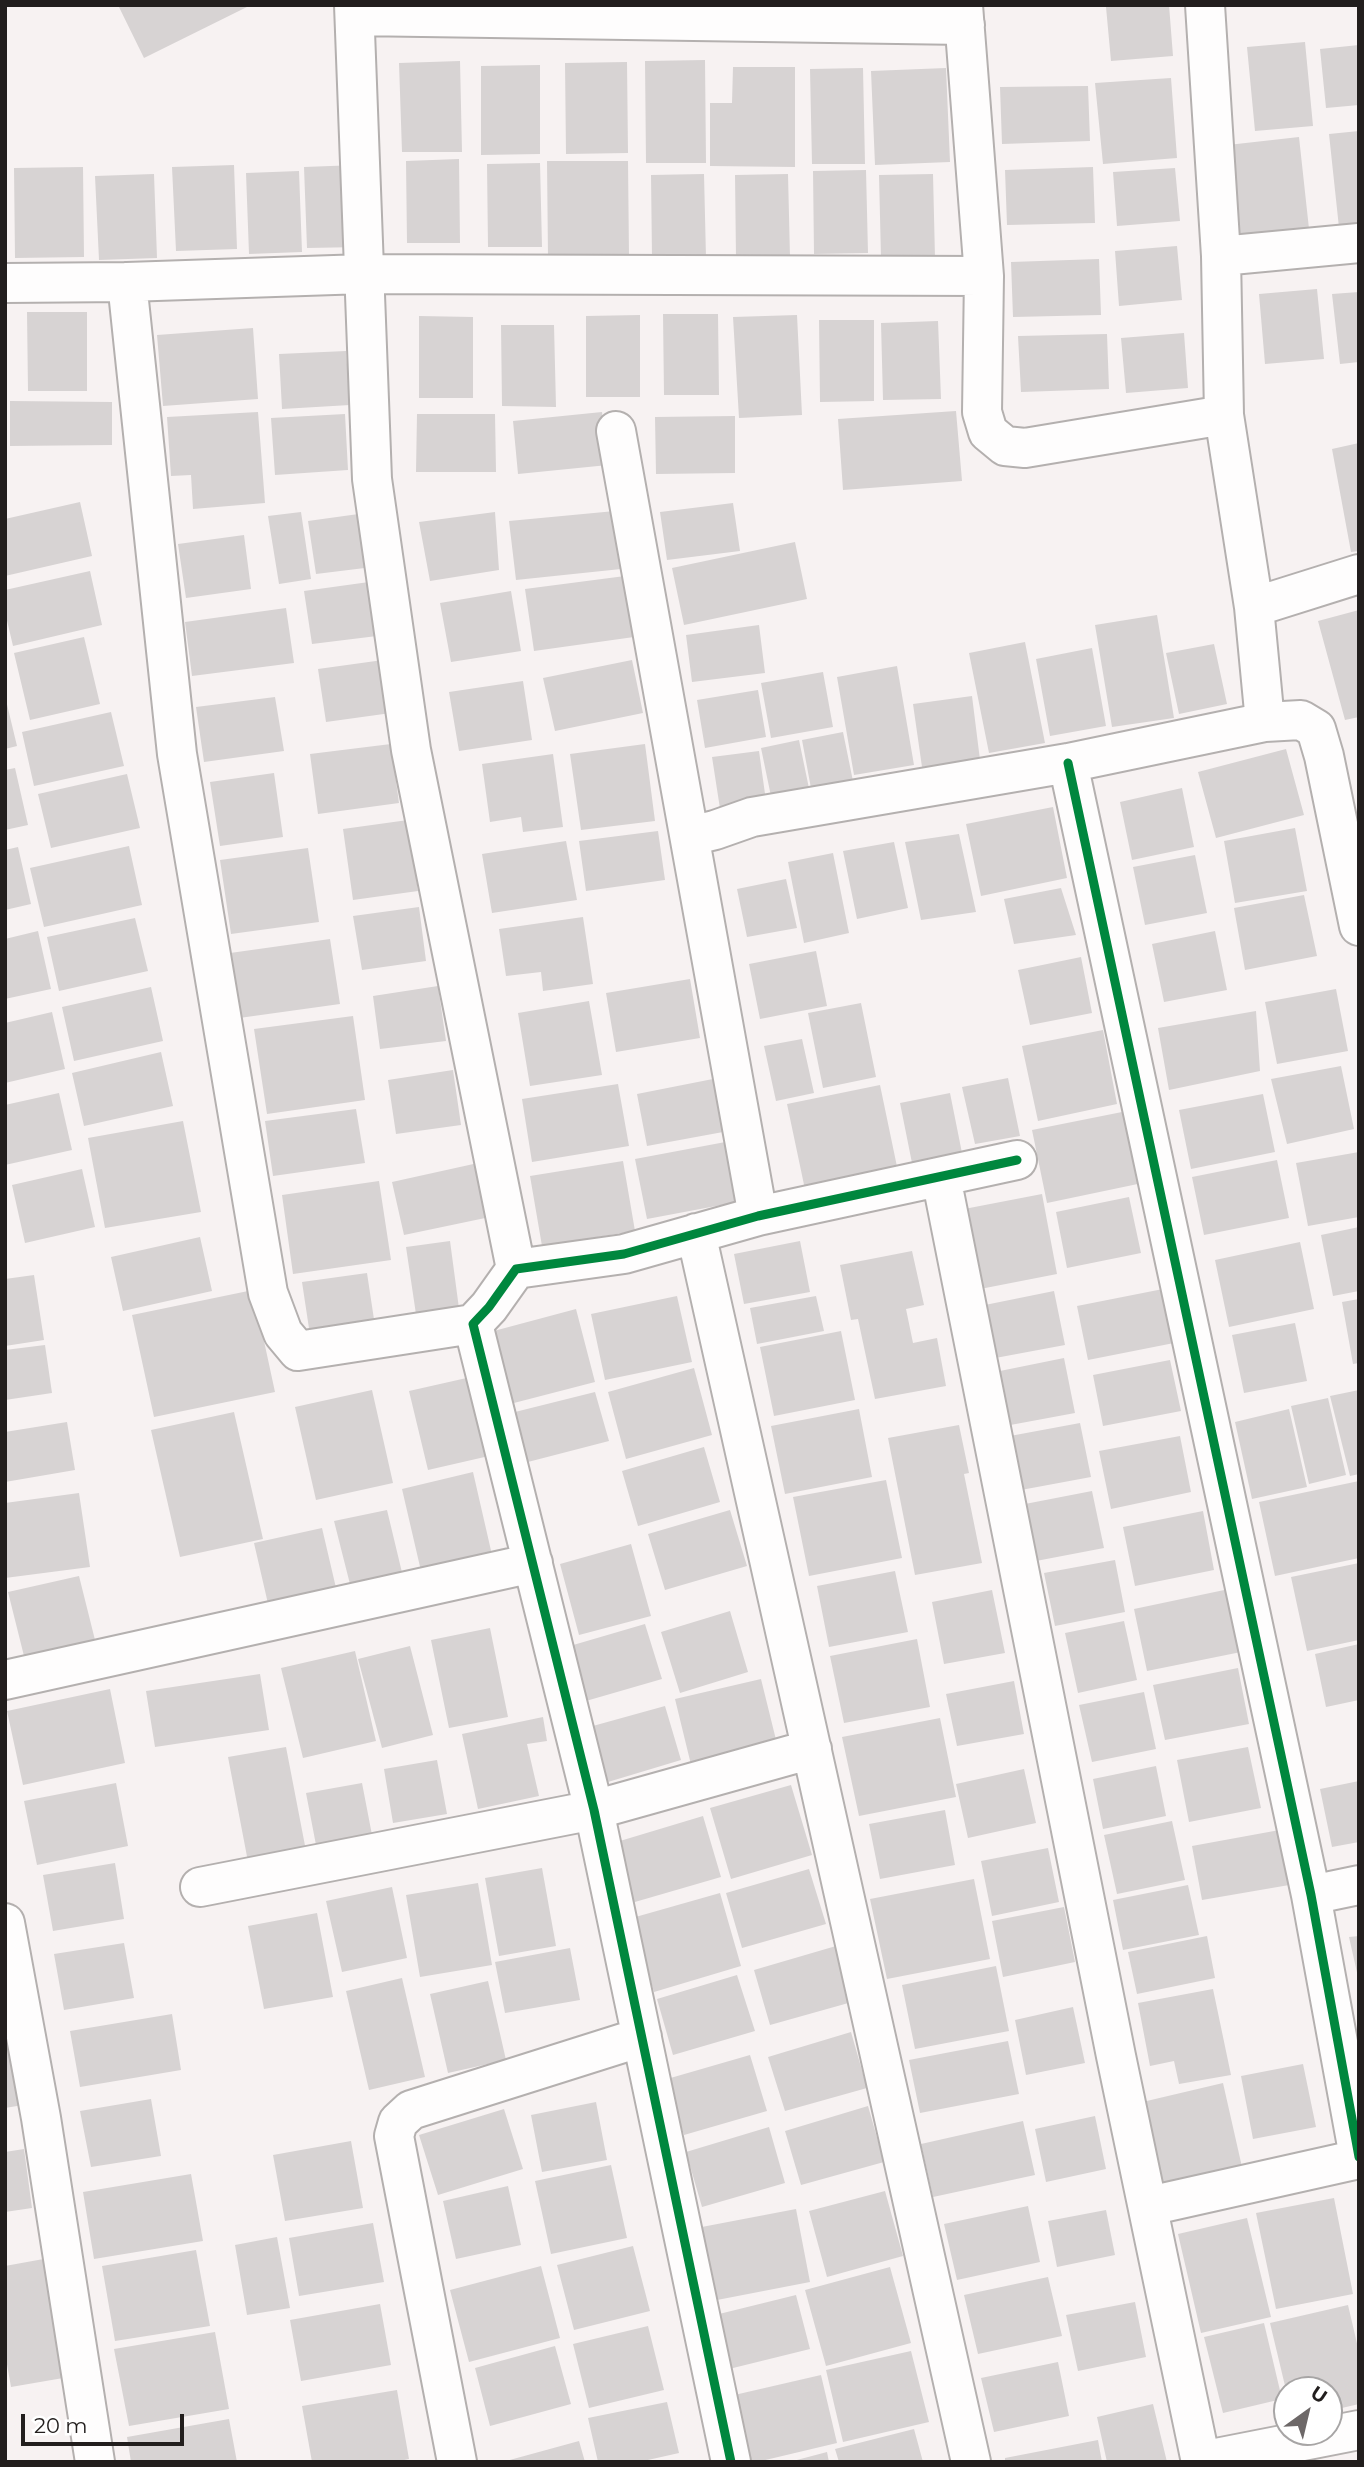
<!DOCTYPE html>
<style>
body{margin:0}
#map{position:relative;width:1364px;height:2467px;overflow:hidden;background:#f7f2f2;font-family:Montserrat,sans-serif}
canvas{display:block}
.frame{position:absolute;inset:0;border:7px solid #221e1d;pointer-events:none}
.north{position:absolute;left:1273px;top:2376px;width:70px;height:70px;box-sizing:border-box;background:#fff;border:2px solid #a7a5a5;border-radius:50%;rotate:34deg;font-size:19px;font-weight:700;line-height:28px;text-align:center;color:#221e1d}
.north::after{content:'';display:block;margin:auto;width:24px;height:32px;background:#6d6868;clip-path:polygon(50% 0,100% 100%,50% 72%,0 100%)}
.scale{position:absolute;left:21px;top:2414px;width:163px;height:32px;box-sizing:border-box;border:4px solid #221e1d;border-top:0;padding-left:9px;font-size:21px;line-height:24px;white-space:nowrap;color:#221e1d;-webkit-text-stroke:5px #fff;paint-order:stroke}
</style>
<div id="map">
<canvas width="1364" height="2467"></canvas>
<div class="frame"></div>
<div class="north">U</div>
<div class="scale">20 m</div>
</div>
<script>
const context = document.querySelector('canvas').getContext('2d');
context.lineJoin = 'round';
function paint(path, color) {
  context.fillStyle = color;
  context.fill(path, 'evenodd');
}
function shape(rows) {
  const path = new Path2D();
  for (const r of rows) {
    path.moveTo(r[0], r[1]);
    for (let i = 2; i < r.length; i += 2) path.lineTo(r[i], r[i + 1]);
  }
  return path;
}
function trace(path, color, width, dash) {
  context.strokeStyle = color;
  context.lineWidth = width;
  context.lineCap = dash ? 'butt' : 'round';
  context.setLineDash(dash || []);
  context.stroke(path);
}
const building = shape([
 [118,5,251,5,144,58],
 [1129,5,1169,5,1173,56,1111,61,1106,7],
 [1305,42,1313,126,1255,131,1247,47],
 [1359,45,1359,105,1326,108,1320,49],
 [705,60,706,163,646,163,645,61],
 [460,61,462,152,402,152,399,63],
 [627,62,628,153,566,154,565,63],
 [540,65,540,154,481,155,481,66],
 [733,67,795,67,795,167,710,166,710,103,732,103],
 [863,68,865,164,812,164,810,69],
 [946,68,950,162,875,165,871,71],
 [1171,78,1177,158,1103,164,1095,83],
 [1088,86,1090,141,1002,144,1000,87],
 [1359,131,1359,235,1340,237,1329,134],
 [1299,137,1310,238,1231,247,1219,146],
 [459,159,460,243,407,243,406,161],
 [547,161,628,161,629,256,548,257],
 [540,163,542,247,488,247,487,164],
 [234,165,237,249,176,251,172,167],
 [357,165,360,247,307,248,304,167],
 [83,167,84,257,15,258,14,168],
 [1093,167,1095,223,1007,225,1005,170],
 [1175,168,1180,221,1117,226,1113,172],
 [866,170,868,253,814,254,813,171],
 [299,171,302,252,249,254,246,173],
 [154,174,157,258,99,260,95,176],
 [704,174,706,258,652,258,651,175],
 [788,174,790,257,736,258,735,175],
 [933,174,935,258,881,258,879,175],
 [1177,246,1182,300,1119,306,1115,251],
 [1099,259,1101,315,1013,317,1011,262],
 [1317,289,1324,359,1265,364,1259,294],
 [1359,292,1359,362,1340,364,1332,294],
 [27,312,87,312,87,391,28,391],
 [663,314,718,314,719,395,664,395],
 [640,315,640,397,586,397,586,316],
 [797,315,802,415,739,418,733,317],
 [419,316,473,317,473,398,419,398],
 [819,320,874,320,874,401,820,402],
 [938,321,941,399,883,400,881,323],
 [501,325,554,325,556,407,502,406],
 [253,328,258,399,163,406,157,335],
 [1184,333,1188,388,1126,393,1121,338],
 [1107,334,1109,389,1021,392,1018,336],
 [346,351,350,405,282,409,279,354],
 [10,401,112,402,112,445,10,446],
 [956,411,962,481,843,490,838,419],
 [258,412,265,503,193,509,191,475,171,476,167,417],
 [602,412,608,465,518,474,513,421],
 [345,414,348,470,275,475,271,418],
 [417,414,495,414,496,472,416,472],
 [735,416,735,473,656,474,655,417],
 [1359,443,1359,551,1351,552,1332,449],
 [80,502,92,556,5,576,5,519],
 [733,503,740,551,667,560,660,512],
 [615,511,621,569,516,580,509,521],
 [301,512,311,579,279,584,268,516],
 [373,512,381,566,316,574,308,521],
 [495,512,499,570,430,581,419,522],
 [244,535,251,589,186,598,178,544],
 [795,542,807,599,684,625,672,568],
 [90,571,102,625,13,646,5,612,5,590],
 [625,576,634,637,534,651,525,589],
 [369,582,377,636,312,644,304,591],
 [511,591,521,651,451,662,440,603],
 [286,608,294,663,192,676,185,622],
 [1359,610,1359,717,1345,720,1318,621],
 [1157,615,1174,718,1112,727,1095,625],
 [759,625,765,673,692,682,686,635],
 [84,637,100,704,30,720,14,653],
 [1025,642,1045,743,989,753,969,653],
 [1214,644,1227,704,1179,714,1166,653],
 [1092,648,1106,726,1050,736,1036,659],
 [383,660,391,713,326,722,318,669],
 [632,660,643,713,555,731,543,678],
 [897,666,914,765,854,775,837,677],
 [823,672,833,727,771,738,761,683],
 [523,681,532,740,459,751,449,692],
 [758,690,766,737,705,748,697,700],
 [5,696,17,746,5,749],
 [972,696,980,760,922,767,913,704],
 [275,697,284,751,204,762,196,707],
 [111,712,124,766,34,786,22,732],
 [843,732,855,791,813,799,802,740],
 [799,740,811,798,773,806,761,748],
 [391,744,399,803,318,814,310,754],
 [645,744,655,821,581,830,570,754],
 [1286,749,1304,815,1216,838,1198,772],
 [759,751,767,808,721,815,712,757],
 [553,754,563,827,523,832,521,817,490,822,482,764],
 [15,768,28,825,5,830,5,770],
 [274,773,283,837,220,846,210,782],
 [127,774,140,828,51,848,38,794],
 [1182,788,1194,847,1132,860,1120,802],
 [1053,807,1067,878,981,896,966,824],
 [408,820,418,891,353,900,343,829],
 [1295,828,1307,891,1235,903,1224,841],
 [658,831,665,880,586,891,579,841],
 [959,834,976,912,921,920,905,842],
 [566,841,577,900,492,913,482,854],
 [894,842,908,908,857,919,843,851],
 [129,846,142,905,44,927,30,868],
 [18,847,31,904,5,910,5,850],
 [308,848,319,922,231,934,220,860],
 [833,853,849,933,804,943,788,862],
 [1195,855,1207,913,1145,925,1133,867],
 [786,879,797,928,747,937,737,889],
 [1061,888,1076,935,1014,944,1004,899],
 [1304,895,1317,956,1245,970,1234,908],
 [419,907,426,961,362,970,353,916],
 [583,917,593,984,543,991,541,972,506,976,499,929],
 [135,918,148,971,59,991,47,937],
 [38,931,51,989,5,999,5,939],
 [1215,931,1227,990,1164,1002,1152,944],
 [330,939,340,1004,232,1019,223,954],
 [816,951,827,1006,760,1019,749,964],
 [1081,957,1092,1013,1030,1025,1018,970],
 [690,979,700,1038,616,1052,606,993],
 [438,986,446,1041,380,1049,373,996],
 [151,987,163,1041,74,1061,62,1007],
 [1336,989,1348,1051,1277,1064,1265,1002],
 [589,1001,602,1075,530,1086,518,1013],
 [861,1003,876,1077,823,1088,808,1013],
 [1256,1011,1260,1071,1169,1090,1158,1028],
 [52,1012,65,1069,5,1083,5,1023],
 [353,1016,365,1100,267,1114,254,1029],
 [1103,1030,1117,1104,1038,1121,1022,1046],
 [802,1039,814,1093,776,1101,764,1046],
 [161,1052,173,1106,84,1126,72,1073],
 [1341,1066,1354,1129,1287,1144,1271,1079],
 [453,1070,461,1125,396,1134,388,1080],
 [723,1077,734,1130,647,1146,637,1094],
 [1008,1078,1020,1136,975,1144,962,1087],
 [618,1084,629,1146,532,1162,522,1099],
 [880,1085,900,1181,807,1199,787,1104],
 [59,1093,72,1150,5,1165,5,1105],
 [950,1093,962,1153,912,1163,900,1103],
 [1263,1094,1275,1152,1191,1169,1179,1110],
 [356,1109,365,1163,273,1176,265,1121],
 [1137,1109,1152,1181,1047,1203,1032,1130],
 [183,1121,201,1212,105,1228,88,1138],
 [736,1140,748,1200,647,1219,635,1159],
 [1359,1152,1359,1217,1308,1226,1296,1163],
 [1277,1160,1289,1218,1204,1235,1192,1177],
 [623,1161,635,1231,542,1246,530,1176],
 [478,1163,490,1217,404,1235,392,1182],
 [82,1169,95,1227,25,1243,12,1185],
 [379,1181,391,1260,293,1274,282,1195],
 [1042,1194,1057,1274,975,1290,959,1210],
 [1129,1197,1141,1253,1067,1268,1056,1212],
 [1359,1227,1359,1291,1333,1296,1321,1235],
 [200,1237,212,1291,123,1311,111,1257],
 [450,1241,460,1316,417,1321,406,1247],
 [800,1241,810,1292,744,1304,734,1254],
 [1300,1242,1314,1309,1229,1327,1215,1260],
 [912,1251,924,1305,906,1309,913,1343,937,1338,946,1386,875,1399,858,1319,851,1320,840,1265],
 [367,1273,375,1326,310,1335,302,1282],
 [34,1275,44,1340,5,1346,5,1279],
 [1163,1289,1174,1343,1088,1360,1077,1306],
 [253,1290,275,1392,154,1417,132,1315],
 [1054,1291,1065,1345,990,1359,980,1306],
 [677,1296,692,1362,605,1380,591,1314],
 [816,1296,824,1331,757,1344,750,1308],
 [1359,1299,1359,1363,1353,1364,1342,1302],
 [576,1309,595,1382,510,1404,490,1332],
 [1295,1323,1307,1381,1244,1393,1232,1335],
 [841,1331,855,1400,774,1416,760,1347],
 [45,1345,52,1393,5,1400,5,1350],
 [1064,1358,1075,1413,1005,1426,995,1372],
 [1170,1360,1181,1411,1103,1426,1093,1375],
 [694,1368,712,1435,626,1459,608,1392],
 [471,1377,489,1456,428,1470,409,1391],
 [372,1390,393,1483,316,1500,295,1407],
 [1359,1390,1359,1474,1350,1476,1330,1396],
 [595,1392,609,1441,524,1463,511,1413],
 [1328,1398,1346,1475,1309,1484,1291,1406],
 [859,1409,872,1477,785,1494,771,1426],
 [1289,1409,1307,1487,1252,1499,1235,1422],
 [234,1412,263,1539,180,1557,151,1430],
 [67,1422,75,1470,5,1482,5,1432],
 [1080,1423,1091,1477,1021,1490,1010,1436],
 [959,1425,969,1473,964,1474,982,1563,915,1575,888,1438],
 [1180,1436,1191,1492,1111,1509,1099,1451],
 [704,1447,720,1502,638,1526,622,1471],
 [473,1472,495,1568,424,1584,402,1489],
 [886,1480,902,1558,809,1576,793,1497],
 [1359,1481,1359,1558,1275,1576,1259,1502],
 [1092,1491,1104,1548,1036,1561,1025,1504],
 [79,1493,90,1567,5,1578,5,1503],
 [387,1510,405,1585,353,1596,334,1521],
 [730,1510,747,1566,665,1590,648,1534],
 [1203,1511,1214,1570,1135,1586,1123,1527],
 [322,1528,340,1605,272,1621,254,1543],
 [631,1544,651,1616,579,1635,560,1564],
 [1115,1560,1125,1612,1055,1626,1044,1573],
 [1359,1563,1359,1640,1307,1651,1291,1577],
 [895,1571,908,1632,829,1647,817,1586],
 [79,1576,98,1652,27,1668,8,1592],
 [1229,1589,1241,1652,1147,1671,1134,1609],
 [992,1590,1005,1653,944,1664,932,1602],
 [730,1611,748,1672,680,1693,661,1632],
 [1124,1621,1137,1680,1078,1693,1065,1633],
 [645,1624,662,1679,579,1703,563,1648],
 [490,1628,508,1717,449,1728,431,1640],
 [917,1639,930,1707,844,1723,830,1656],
 [1359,1644,1359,1700,1326,1707,1315,1654],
 [410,1646,433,1735,382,1748,358,1659],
 [355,1651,376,1741,303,1758,281,1668],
 [1238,1668,1249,1724,1165,1740,1153,1685],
 [260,1674,269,1730,155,1747,146,1691],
 [761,1679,780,1756,694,1777,675,1699],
 [1014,1681,1024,1734,957,1746,946,1694],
 [110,1689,125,1763,23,1785,7,1711],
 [1144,1692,1156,1749,1092,1762,1079,1705],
 [665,1706,681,1760,598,1785,582,1729],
 [543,1717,547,1741,527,1744,539,1796,478,1809,462,1734],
 [940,1718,956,1797,859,1816,842,1737],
 [286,1747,307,1856,249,1867,228,1757],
 [1248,1747,1261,1808,1189,1822,1177,1760],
 [437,1760,447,1814,393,1823,384,1769],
 [1156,1766,1166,1816,1103,1829,1093,1779],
 [1024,1769,1036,1823,968,1838,956,1784],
 [1359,1781,1359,1842,1332,1847,1320,1789],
 [116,1783,128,1846,37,1865,24,1801],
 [362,1783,372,1835,316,1845,306,1793],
 [791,1785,812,1855,731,1879,710,1808],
 [945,1810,955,1865,880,1879,869,1824],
 [703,1816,721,1877,628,1904,610,1844],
 [1172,1821,1185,1880,1117,1894,1104,1835],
 [1285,1829,1295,1884,1202,1900,1192,1846],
 [1048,1848,1059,1902,992,1916,981,1861],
 [115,1863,124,1919,53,1931,43,1875],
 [542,1868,556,1946,499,1956,485,1878],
 [809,1869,826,1924,742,1948,726,1893],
 [974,1879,990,1959,887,1979,870,1899],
 [478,1883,492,1965,420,1977,406,1895],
 [1188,1885,1199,1935,1123,1950,1113,1900],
 [392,1887,407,1958,342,1972,326,1901],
 [720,1893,741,1966,654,1992,632,1918],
 [1064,1907,1075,1962,1003,1977,992,1921],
 [317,1913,333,1997,264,2009,248,1926],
 [1207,1936,1215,1978,1137,1994,1128,1952],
 [1359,1936,1359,1977,1358,1977,1349,1937],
 [124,1943,134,1998,64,2010,54,1954],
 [836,1946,852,2002,770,2025,754,1970],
 [570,1948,580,2000,505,2013,495,1962],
 [996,1966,1009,2031,915,2049,902,1985],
 [737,1975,755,2031,673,2055,657,1999],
 [402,1978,425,2077,369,2090,346,1991],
 [488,1981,506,2060,448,2073,430,1994],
 [1213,1989,1231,2075,1179,2084,1174,2061,1150,2066,1138,2003],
 [1073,2007,1085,2063,1026,2075,1015,2020],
 [172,2014,181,2070,80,2087,70,2031],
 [851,2032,867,2088,785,2111,768,2057],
 [1008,2041,1019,2094,920,2113,909,2060],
 [15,2047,23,2105,5,2108,5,2048],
 [750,2055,767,2111,684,2135,667,2079],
 [1303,2064,1316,2127,1253,2139,1241,2076],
 [1223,2083,1242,2167,1155,2188,1134,2104],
 [151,2099,161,2156,91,2167,80,2111],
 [596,2102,607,2160,542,2172,531,2115],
 [868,2106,884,2162,801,2185,785,2131],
 [504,2109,523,2169,438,2195,419,2135],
 [1095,2116,1106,2169,1046,2182,1035,2129],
 [1023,2121,1035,2175,933,2197,921,2144],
 [769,2127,785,2183,702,2207,686,2152],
 [351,2141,363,2208,285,2221,273,2155],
 [24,2149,32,2208,5,2212,5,2152],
 [611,2165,627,2238,551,2254,535,2181],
 [191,2174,203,2241,94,2259,83,2192],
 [508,2186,521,2245,456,2259,443,2201],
 [885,2191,903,2256,827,2277,809,2211],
 [1334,2198,1353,2294,1276,2309,1256,2213],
 [1028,2206,1040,2262,957,2280,944,2224],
 [796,2209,810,2282,717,2300,712,2273,695,2277,686,2230],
 [1106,2210,1115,2255,1057,2267,1048,2221],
 [1247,2218,1271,2317,1201,2333,1178,2234],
 [373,2223,384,2282,299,2296,289,2238],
 [277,2237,290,2308,247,2315,235,2245],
 [633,2246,650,2311,574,2330,557,2265],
 [196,2250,210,2326,115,2341,102,2266],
 [49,2258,69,2377,11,2387,5,2353,5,2266],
 [541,2266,560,2338,469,2362,450,2290],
 [890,2267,911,2343,826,2366,805,2290],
 [1048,2277,1062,2336,978,2354,964,2295],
 [796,2295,810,2349,729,2369,715,2315],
 [1135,2302,1146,2357,1078,2371,1066,2315],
 [380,2304,391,2365,301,2381,290,2320],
 [1348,2305,1359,2352,1359,2404,1329,2411,1329,2390,1286,2390,1270,2323],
 [1264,2323,1282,2399,1223,2413,1204,2337],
 [648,2326,664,2390,589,2408,573,2344],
 [215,2332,229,2409,129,2426,114,2349],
 [555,2346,571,2404,490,2426,475,2368],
 [911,2351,929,2422,843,2442,826,2370],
 [1058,2362,1069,2416,994,2432,981,2378],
 [821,2375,837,2443,757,2462,746,2462,730,2396],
 [397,2390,409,2459,395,2462,312,2462,302,2406],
 [667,2402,679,2453,639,2462,598,2462,588,2418],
 [1153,2404,1167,2462,1107,2462,1097,2417],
 [229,2419,237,2462,131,2462,127,2437],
 [914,2429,923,2462,839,2462,835,2449],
 [1098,2440,1102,2462,1005,2462,1005,2458],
 [579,2441,585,2462,506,2462,506,2461],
 [827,2452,829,2462,793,2462,793,2461]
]);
const minor = shape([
 [354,5,372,479,411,750,516,1269],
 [963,5,984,276,982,412,988,432,1005,446,1025,448,1224,415],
 [1205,5,1221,256,1224,415,1254,607,1265,722],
 [355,16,965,25],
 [1221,256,1359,243],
 [127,282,177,754,268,1293,283,1333,298,1351,473,1324],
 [5,283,127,282,364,274,984,276],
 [616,431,758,1216],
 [1254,607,1359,574],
 [1068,763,1311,1895,1359,2157],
 [690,836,715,830,752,817,1068,763,1265,722,1301,720,1316,729,1324,756,1359,926],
 [941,1177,1116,2056,1201,2462],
 [696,1233,971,2462],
 [5,1680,533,1563],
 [200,1887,594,1810,812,1749],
 [1311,1895,1359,1885],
 [5,1923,41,2118,95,2462],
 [1149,2206,1359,2159],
 [1201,2461,1359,2430],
 [457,2462,394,2136,398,2122,411,2110,642,2037],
 [731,2462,594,1810,473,1324,489,1307,516,1269,624,1254,758,1216,1017,1160]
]);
const cycleway = shape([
 [1068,763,1311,1895,1359,2157],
 [731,2462,594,1810,473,1324,489,1307,516,1269,624,1254,758,1216,1017,1160]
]);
paint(building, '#d7d3d3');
trace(minor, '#b4b0af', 42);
trace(minor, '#fefdfd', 38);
trace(cycleway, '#00873e', 9);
</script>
